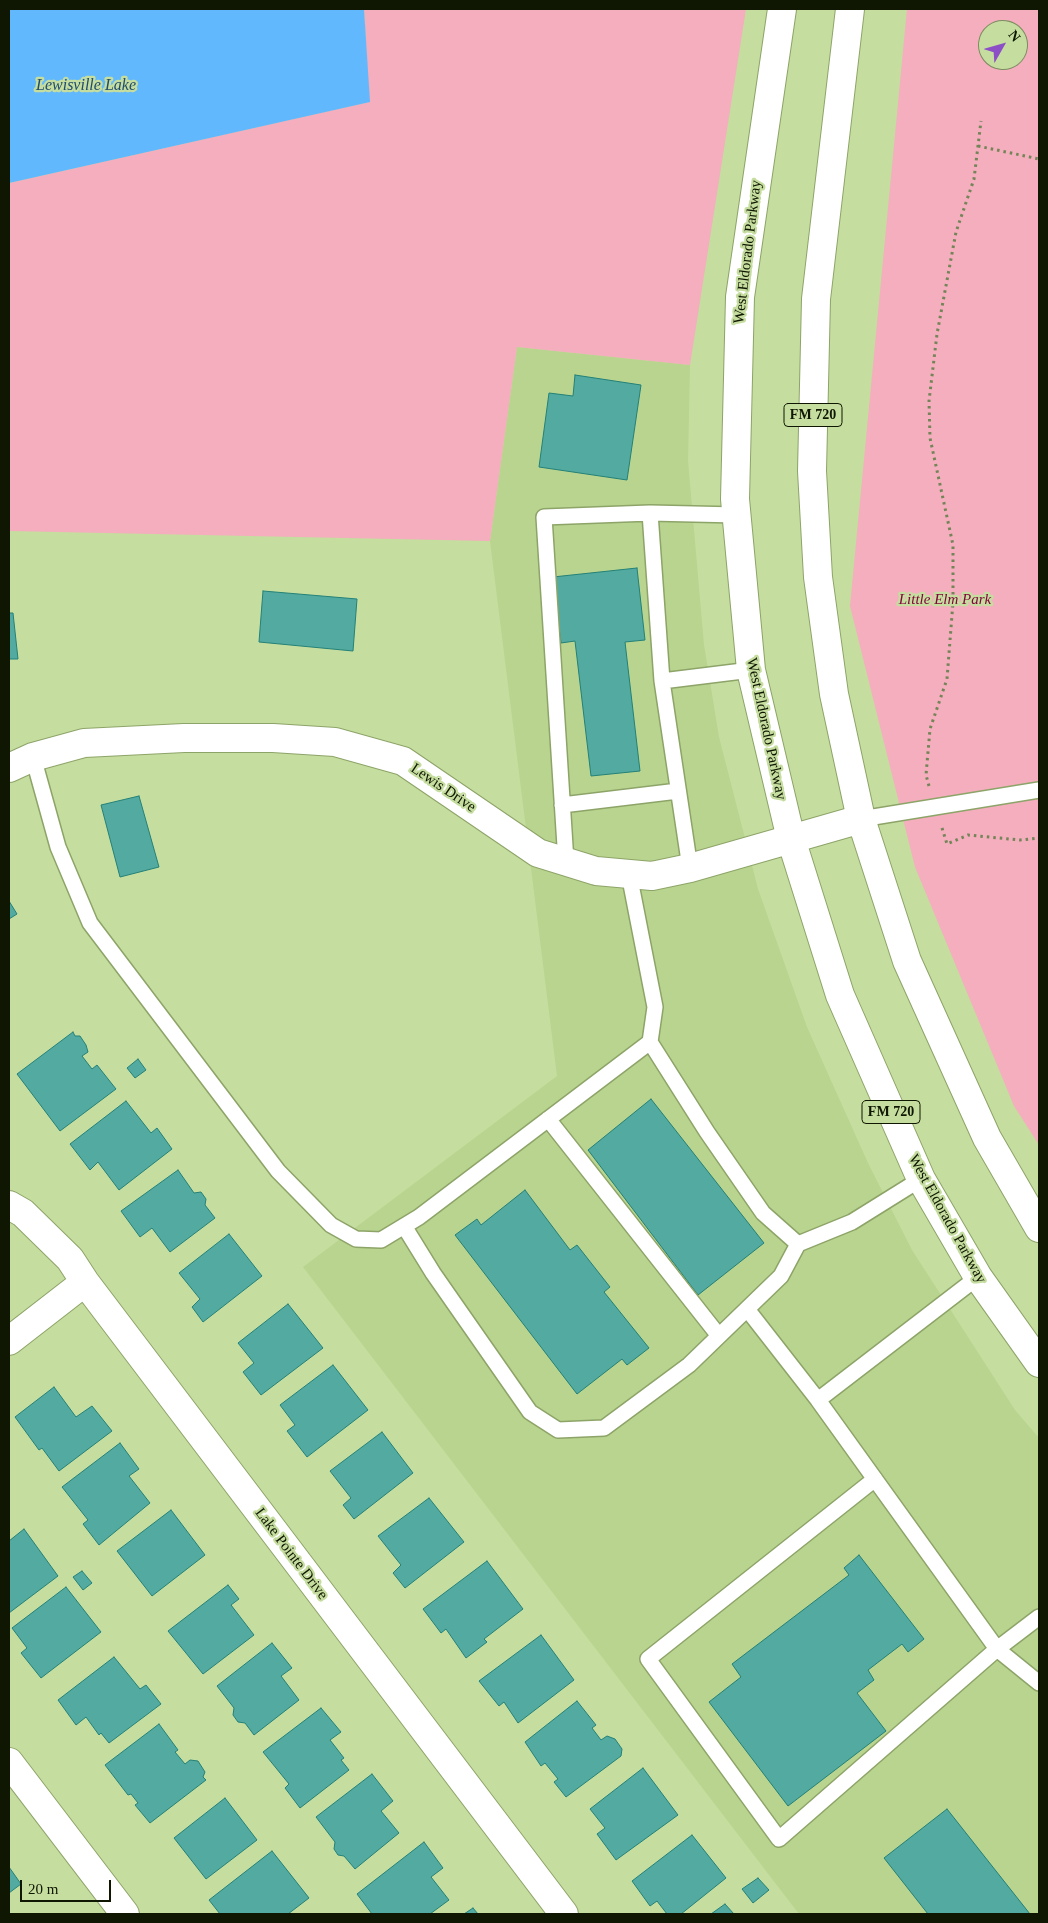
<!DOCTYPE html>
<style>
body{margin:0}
#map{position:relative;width:1048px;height:1923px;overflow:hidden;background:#c5dd9f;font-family:Georgia,serif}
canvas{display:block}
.frame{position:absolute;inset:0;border:10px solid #0f1601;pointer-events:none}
.north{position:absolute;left:978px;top:20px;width:50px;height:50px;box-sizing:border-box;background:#c5dd9f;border:1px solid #7c8d60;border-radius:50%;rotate:52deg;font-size:14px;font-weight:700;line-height:20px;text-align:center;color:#0f1601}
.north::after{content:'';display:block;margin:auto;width:18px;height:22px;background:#8d4fc5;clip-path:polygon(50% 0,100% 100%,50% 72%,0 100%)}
.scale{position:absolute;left:20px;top:1880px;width:91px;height:22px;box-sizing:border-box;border:2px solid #0f1601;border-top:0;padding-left:6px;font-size:15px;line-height:18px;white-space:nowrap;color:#0f1601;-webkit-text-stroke:4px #c5dd9f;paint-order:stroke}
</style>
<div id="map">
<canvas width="1048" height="1923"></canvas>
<div class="frame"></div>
<div class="north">N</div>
<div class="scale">20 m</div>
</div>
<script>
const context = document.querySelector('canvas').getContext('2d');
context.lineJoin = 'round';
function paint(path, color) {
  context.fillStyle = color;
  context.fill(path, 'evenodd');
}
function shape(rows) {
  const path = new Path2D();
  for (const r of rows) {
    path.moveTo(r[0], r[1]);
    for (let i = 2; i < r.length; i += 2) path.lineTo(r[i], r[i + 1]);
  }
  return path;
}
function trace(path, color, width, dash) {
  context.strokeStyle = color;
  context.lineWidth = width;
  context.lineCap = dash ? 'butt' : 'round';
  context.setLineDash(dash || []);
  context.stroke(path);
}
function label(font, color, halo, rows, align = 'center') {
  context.font = font + ' Georgia,serif';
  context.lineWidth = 4.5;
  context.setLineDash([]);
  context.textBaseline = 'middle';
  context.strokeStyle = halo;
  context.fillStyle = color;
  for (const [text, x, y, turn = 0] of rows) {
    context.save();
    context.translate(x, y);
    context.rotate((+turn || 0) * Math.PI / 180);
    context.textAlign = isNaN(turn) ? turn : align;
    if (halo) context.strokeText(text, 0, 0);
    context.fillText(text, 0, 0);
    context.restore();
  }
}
const built = shape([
 [517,347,690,365,688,461,704,645,719,737,758,889,807,1027,868,1163,912,1250,1015,1410,1039,1438,1039,1914,799,1914,303,1267,557,1076,490,541]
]);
const green = shape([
 [364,9,746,9,690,365,517,347,490,541,9,531,9,183,369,102],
 [907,9,1039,9,1039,1145,1014,1106,915,867,850,606],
 [988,30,1018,30,1018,60,988,60]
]);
const water = shape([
 [9,9,364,9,370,102,9,183]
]);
const building = shape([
 [575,375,641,385,627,480,539,467,549,393,573,396,575,375],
 [637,568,645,640,625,642,640,771,591,776,575,641,561,643,553,577,637,568],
 [263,591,357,599,353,651,259,642,263,591],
 [9,613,13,613,18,659,9,659,9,613],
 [139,796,159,867,120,877,101,805,139,796],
 [9,901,17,914,9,919,9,901],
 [73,1032,75,1036,80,1036,86,1045,88,1052,82,1056,92,1069,97,1065,116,1089,60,1131,17,1074,73,1032],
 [138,1059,146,1070,135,1078,127,1068,138,1059],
 [651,1099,764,1243,698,1295,588,1150,651,1099],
 [126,1101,151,1133,157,1128,172,1149,119,1190,98,1162,90,1170,70,1144,126,1101],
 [178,1170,194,1193,201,1192,206,1199,205,1205,215,1218,170,1252,152,1228,140,1237,121,1211,178,1170],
 [525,1190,570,1250,577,1245,610,1287,604,1292,649,1348,627,1365,622,1359,577,1394,455,1235,477,1219,481,1225,525,1190],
 [229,1234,262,1276,203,1322,192,1307,200,1299,179,1273,229,1234],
 [288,1304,323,1348,261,1395,243,1372,254,1363,238,1343,288,1304],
 [333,1365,368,1410,307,1457,287,1431,295,1425,280,1405,333,1365],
 [54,1387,76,1417,92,1406,112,1431,59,1471,42,1448,39,1450,15,1417,54,1387],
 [382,1432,413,1473,354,1519,343,1505,351,1498,330,1471,382,1432],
 [120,1443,139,1469,129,1476,150,1503,99,1545,83,1524,88,1520,62,1487,120,1443],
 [429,1498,464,1542,405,1588,393,1573,401,1565,378,1536,429,1498],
 [171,1510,205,1555,152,1596,117,1551,171,1510],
 [24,1529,58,1576,9,1613,9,1541,24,1529],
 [859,1555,924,1639,908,1652,902,1644,868,1670,874,1680,857,1693,886,1731,788,1806,709,1702,741,1677,732,1664,849,1575,844,1568,859,1555],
 [487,1561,523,1609,484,1639,487,1642,466,1658,446,1629,441,1633,423,1609,487,1561],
 [82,1571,92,1583,83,1590,73,1577,82,1571],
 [228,1585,239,1599,231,1605,254,1635,203,1674,168,1631,228,1585],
 [66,1587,101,1632,41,1678,21,1653,27,1648,12,1628,66,1587],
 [541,1635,574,1680,518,1723,504,1702,499,1706,479,1681,541,1635],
 [272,1643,292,1668,281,1676,299,1700,254,1735,245,1723,238,1722,233,1715,234,1708,217,1686,272,1643],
 [114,1657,140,1689,146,1685,161,1704,109,1743,101,1733,99,1735,86,1717,76,1725,58,1700,114,1657],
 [577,1701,596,1725,592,1728,601,1740,607,1736,615,1739,622,1749,621,1756,566,1797,554,1782,558,1779,545,1763,541,1766,525,1742,577,1701],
 [321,1708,341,1732,330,1740,344,1758,341,1760,349,1770,300,1808,285,1788,289,1784,263,1752,321,1708],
 [159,1724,178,1750,175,1752,185,1764,190,1760,198,1761,205,1772,203,1777,206,1780,150,1823,135,1805,138,1803,131,1794,128,1795,105,1765,159,1724],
 [643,1768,678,1815,616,1860,597,1834,605,1828,590,1809,643,1768],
 [372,1774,393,1801,381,1811,399,1833,355,1869,344,1856,338,1855,334,1849,335,1842,316,1817,372,1774],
 [225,1798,257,1840,206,1879,174,1838,225,1798],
 [947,1809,1030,1914,928,1914,884,1858,947,1809],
 [692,1835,726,1878,681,1914,667,1914,657,1901,650,1906,632,1881,692,1835],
 [424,1842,443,1868,431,1877,449,1900,430,1914,372,1914,357,1894,424,1842],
 [272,1851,309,1898,288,1914,220,1914,209,1900,272,1851],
 [9,1867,21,1884,9,1893,9,1867],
 [758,1878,769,1890,753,1903,742,1889,758,1878],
 [725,1904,734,1914,711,1914,725,1904],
 [473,1908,478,1914,464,1914,473,1908]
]);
const path = shape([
 [978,146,1039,159],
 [929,786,926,775,930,729,947,679,953,602,953,545,930,438,929,401,937,334,956,232,974,179,981,121],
 [942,828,947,844,968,835,1020,840,1039,838]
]);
const lane = shape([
 [737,515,650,513,662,681,751,670],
 [662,681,690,868],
 [33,757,58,847,90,923,278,1171,331,1225,356,1239,381,1240,419,1217,650,1042,655,1007,629,874],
 [562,805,678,791],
 [861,819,1039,790],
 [566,862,544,517,650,513],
 [650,1042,707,1132,763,1213,798,1244,852,1222,921,1179],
 [548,1119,719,1336],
 [404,1226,433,1273,530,1412,558,1430,604,1428,689,1365,781,1276,798,1244],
 [978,1277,818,1400,997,1649,1039,1683],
 [747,1309,818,1400],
 [875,1479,648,1659,779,1839,997,1649,1039,1617]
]);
const street = shape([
 [9,768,33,757,84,743,184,738,273,738,335,742,403,761,538,853,596,871,652,876,690,868,861,819],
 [9,1205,23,1213,70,1259,85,1282,564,1914],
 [9,1341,85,1282],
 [9,1762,125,1914]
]);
const primary = shape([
 [782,9,740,297,735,499,751,670,791,839,840,995,921,1179,978,1277,1039,1363],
 [850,9,816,299,812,471,818,577,834,694,861,819,907,961,987,1138,1039,1228]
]);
const shields = [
 [813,415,58],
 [891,1112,58]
];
const shieldNames = [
 ["FM 720",813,415],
 ["FM 720",891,1112]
];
const streetNames = [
 ["West Eldorado Parkway",748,252,-83],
 ["West Eldorado Parkway",766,729,78],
 ["Lewis Drive",443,788,34],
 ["West Eldorado Parkway",947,1219,61],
 ["Lake Pointe Drive",291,1554,53]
];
const parkNames = [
 ["Little Elm Park",945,600]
];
const waterNames = [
 ["Lewisville Lake",86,86]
];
paint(built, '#b9d48e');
paint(green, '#f4aebd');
paint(water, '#61b8fd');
paint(building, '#53aaa0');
trace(building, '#238178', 1);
trace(lane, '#8da468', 18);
trace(street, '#8da468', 30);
trace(primary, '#8da468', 30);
trace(path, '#738458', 3, [2.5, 4]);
trace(lane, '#fff', 15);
trace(street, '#fff', 28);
trace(primary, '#fff', 28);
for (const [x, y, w] of shields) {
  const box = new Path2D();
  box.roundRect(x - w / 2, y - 11.5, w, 23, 4);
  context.fillStyle = '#c5dd9f';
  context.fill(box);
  trace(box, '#0f1601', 1);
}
label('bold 14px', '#0f1601', null, shieldNames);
label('15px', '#0f1601', '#c5dd9f', streetNames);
label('italic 15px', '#83053b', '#c5dd9f', parkNames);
label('italic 16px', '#1f4c6f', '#c5dd9f', waterNames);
</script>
